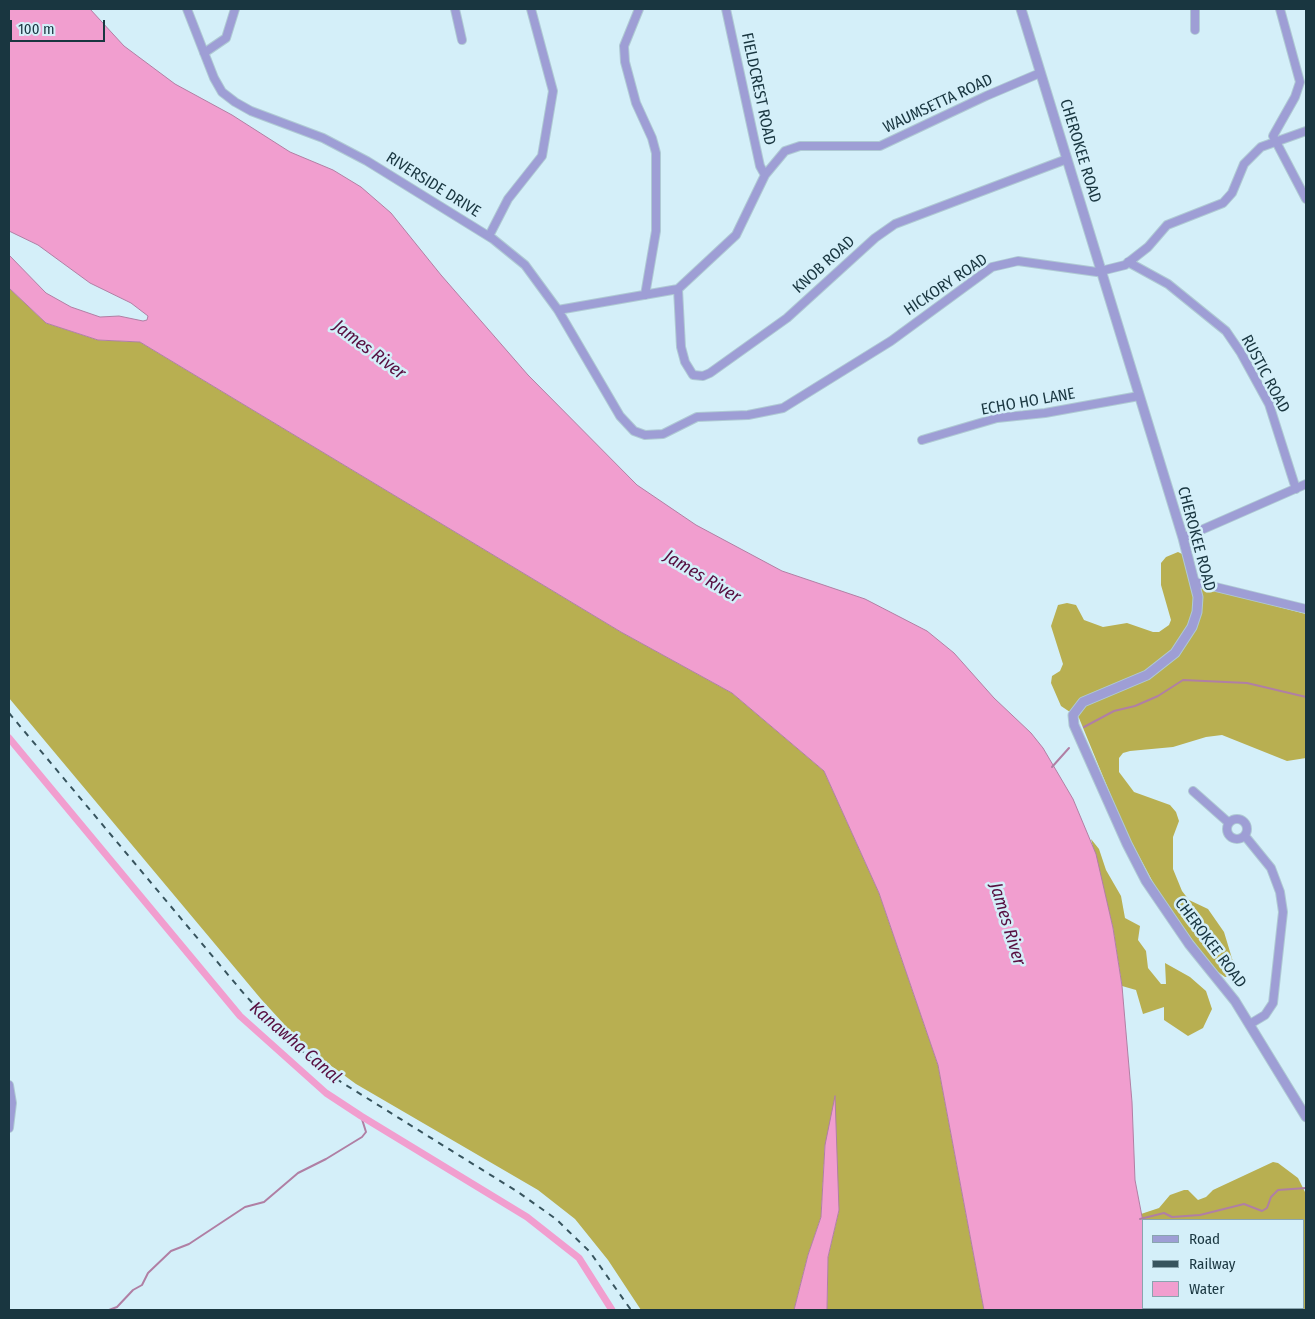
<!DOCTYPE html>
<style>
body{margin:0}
#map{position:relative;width:1315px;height:1319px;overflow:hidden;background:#d4eff9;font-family:"Fira Sans Condensed",sans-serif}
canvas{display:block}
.frame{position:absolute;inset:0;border:10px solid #193640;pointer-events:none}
.legend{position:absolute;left:1142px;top:1219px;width:162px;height:90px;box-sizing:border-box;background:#d4eff9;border:1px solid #89a5af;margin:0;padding:6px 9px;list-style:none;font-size:15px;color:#193640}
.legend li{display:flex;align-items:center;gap:10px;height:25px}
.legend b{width:25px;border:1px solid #89a5af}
.scale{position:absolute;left:10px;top:20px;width:95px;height:22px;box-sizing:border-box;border:2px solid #193640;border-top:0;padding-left:6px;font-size:15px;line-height:18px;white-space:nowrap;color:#193640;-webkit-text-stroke:4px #d4eff9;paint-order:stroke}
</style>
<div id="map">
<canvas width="1315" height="1319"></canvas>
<div class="frame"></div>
<ul class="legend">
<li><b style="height:6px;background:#9e9ed5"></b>Road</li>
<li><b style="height:6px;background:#37545e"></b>Railway</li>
<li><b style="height:14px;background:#f19ecf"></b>Water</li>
</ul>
<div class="scale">100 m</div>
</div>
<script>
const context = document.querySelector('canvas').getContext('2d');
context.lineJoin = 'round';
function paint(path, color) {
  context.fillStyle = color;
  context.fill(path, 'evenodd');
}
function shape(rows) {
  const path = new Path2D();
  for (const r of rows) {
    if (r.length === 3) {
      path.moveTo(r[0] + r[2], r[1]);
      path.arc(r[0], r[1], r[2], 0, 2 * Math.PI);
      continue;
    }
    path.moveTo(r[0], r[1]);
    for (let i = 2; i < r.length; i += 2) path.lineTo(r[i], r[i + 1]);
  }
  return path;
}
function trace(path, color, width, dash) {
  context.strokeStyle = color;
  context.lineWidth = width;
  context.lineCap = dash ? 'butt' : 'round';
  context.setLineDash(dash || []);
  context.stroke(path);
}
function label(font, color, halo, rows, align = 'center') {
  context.font = font + ' "Fira Sans Condensed",sans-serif';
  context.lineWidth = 5;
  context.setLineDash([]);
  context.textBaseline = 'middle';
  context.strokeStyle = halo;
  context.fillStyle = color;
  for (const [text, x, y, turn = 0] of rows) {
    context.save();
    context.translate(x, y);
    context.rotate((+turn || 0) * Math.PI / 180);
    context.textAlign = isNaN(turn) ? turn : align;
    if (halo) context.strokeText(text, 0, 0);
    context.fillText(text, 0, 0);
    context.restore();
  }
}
const forest = shape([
 [9,288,46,323,98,340,140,342,621,632,732,693,824,771,879,893,938,1065,984,1310,827,1310,828,1257,839,1210,825,1145,821,1217,808,1255,794,1310,641,1310,608,1260,575,1219,538,1190,356,1084,304,1046,261,999,9,698],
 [1178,552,1182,554,1191,584,1306,614,1306,758,1287,761,1222,735,1206,737,1173,747,1130,751,1123,753,1119,758,1119,772,1134,792,1170,805,1176,812,1179,821,1173,837,1173,869,1182,891,1189,900,1208,909,1224,932,1234,965,1230,977,1225,977,1214,969,1163,901,1125,830,1079,718,1061,706,1051,683,1052,676,1060,671,1063,664,1051,626,1058,605,1067,603,1076,605,1084,620,1103,627,1127,623,1153,632,1159,632,1169,625,1171,620,1161,585,1161,563,1166,557],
 [1091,839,1099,849,1106,870,1121,896,1125,918,1140,926,1138,940,1146,951,1148,968,1161,984,1166,984,1165,963,1190,977,1206,991,1212,1009,1203,1028,1188,1036,1164,1020,1164,1007,1143,1014,1136,990,1122,986,1113,928],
 [1273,1162,1278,1163,1298,1178,1306,1194,1306,1310,1165,1310,1165,1308,1304,1308,1304,1220,1144,1220,1144,1227,1141,1214,1159,1208,1170,1195,1184,1190,1188,1190,1198,1200,1206,1197,1213,1190]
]);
const water = shape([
 [9,9,90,9,124,46,175,84,232,115,290,152,333,170,361,187,391,213,441,275,528,375,637,485,696,525,782,571,865,599,927,631,954,653,994,698,1031,733,1043,748,1073,799,1096,854,1113,928,1122,986,1132,1102,1135,1180,1144,1227,1144,1308,1165,1308,1165,1310,984,1310,938,1065,879,893,824,771,732,693,621,632,140,342,98,340,46,323,9,288,9,255,46,293,71,307,100,317,119,316,143,321,147,320,148,316,131,303,90,283,38,245,9,231,9,9],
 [835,1096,839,1210,828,1257,827,1310,794,1310,808,1255,821,1217,825,1145,835,1096]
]);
const stream = shape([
 [1084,727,1114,711,1135,706,1158,696,1183,680,1247,683,1306,697],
 [1052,767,1069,748],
 [1140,1219,1164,1213,1172,1217,1200,1215,1244,1204,1262,1211,1267,1208,1271,1197,1278,1190,1306,1188],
 [109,1310,117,1307,133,1290,142,1285,148,1273,171,1251,189,1244,245,1207,264,1202,298,1173,326,1159,362,1137,366,1132,361,1116]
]);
const canal = shape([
 [9,738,240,1016,326,1093,361,1116,527,1217,579,1258,612,1310]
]);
const minor = shape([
 [187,9,214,78,222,92,235,102,251,111,323,138,367,161,493,239,525,265,558,310,620,416,634,431,645,435,663,434,697,417,748,415,783,408,891,341,992,267,1018,261,1097,272,1125,265,1148,247,1167,225,1223,203,1232,193,1244,164,1261,147,1306,131],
 [455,9,462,40],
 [639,9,624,46,625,62,636,103,652,138,656,153,656,231,645,295],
 [726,9,760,166,765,175],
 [1280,9,1300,82,1295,97,1273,136,1306,199],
 [1195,30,1195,9],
 [204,53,226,38,235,9],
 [489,236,508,199,542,156,553,91,531,9],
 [1128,262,1168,284,1226,331,1241,353,1269,404,1296,489],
 [678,289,681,347,685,362,693,375,703,376,710,373,787,318,875,238,895,224,1067,159],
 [558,310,678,289,736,235,765,175,785,151,800,146,880,146,986,96,1040,73],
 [922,440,997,418,1045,413,1139,396],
 [1183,538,1306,484],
 [1195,582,1306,609],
 [1193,791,1229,823],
 [1237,829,10],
 [1245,836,1271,868,1280,892,1283,912,1273,1003,1265,1015,1250,1024],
 [9,1085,12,1103,9,1128]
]);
const tertiary = shape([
 [1021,9,1183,538,1198,597,1197,612,1192,627,1175,653,1147,675,1083,702,1073,715,1074,725,1127,844,1146,881,1189,944,1235,1001,1306,1117]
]);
const rail = shape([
 [9,713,245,995,282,1035,341,1082,518,1192,556,1219,590,1252,631,1310]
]);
const streetNames = [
 ["FIELDCREST ROAD",758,89,78],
 ["WAUMSETTA ROAD",938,104,-25],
 ["CHEROKEE ROAD",1080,151,73],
 ["RIVERSIDE DRIVE",433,185,32],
 ["KNOB ROAD",824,265,-42],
 ["HICKORY ROAD",946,285,-34],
 ["RUSTIC ROAD",1265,374,62],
 ["ECHO HO LANE",1028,402,-10],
 ["CHEROKEE ROAD",1196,539,75],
 ["CHEROKEE ROAD",1210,943,53]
];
const waterNames = [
 ["James River",369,350,37],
 ["James River",702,577,31],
 ["James River",1007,924,73],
 ["Kanawha Canal",295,1043,41]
];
paint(forest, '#b8af51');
paint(water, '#f19ecf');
trace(water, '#b07fa4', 1);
trace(stream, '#b07fa4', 2);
trace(canal, '#f19ecf', 7);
trace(minor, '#afcad4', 10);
trace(tertiary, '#afcad4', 11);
trace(minor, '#9e9ed5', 8);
trace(tertiary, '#9e9ed5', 9);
trace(rail, '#37545e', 2, [6, 6]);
label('16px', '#193640', '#d4eff9', streetNames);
label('italic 18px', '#570f41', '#d4eff9', waterNames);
</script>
